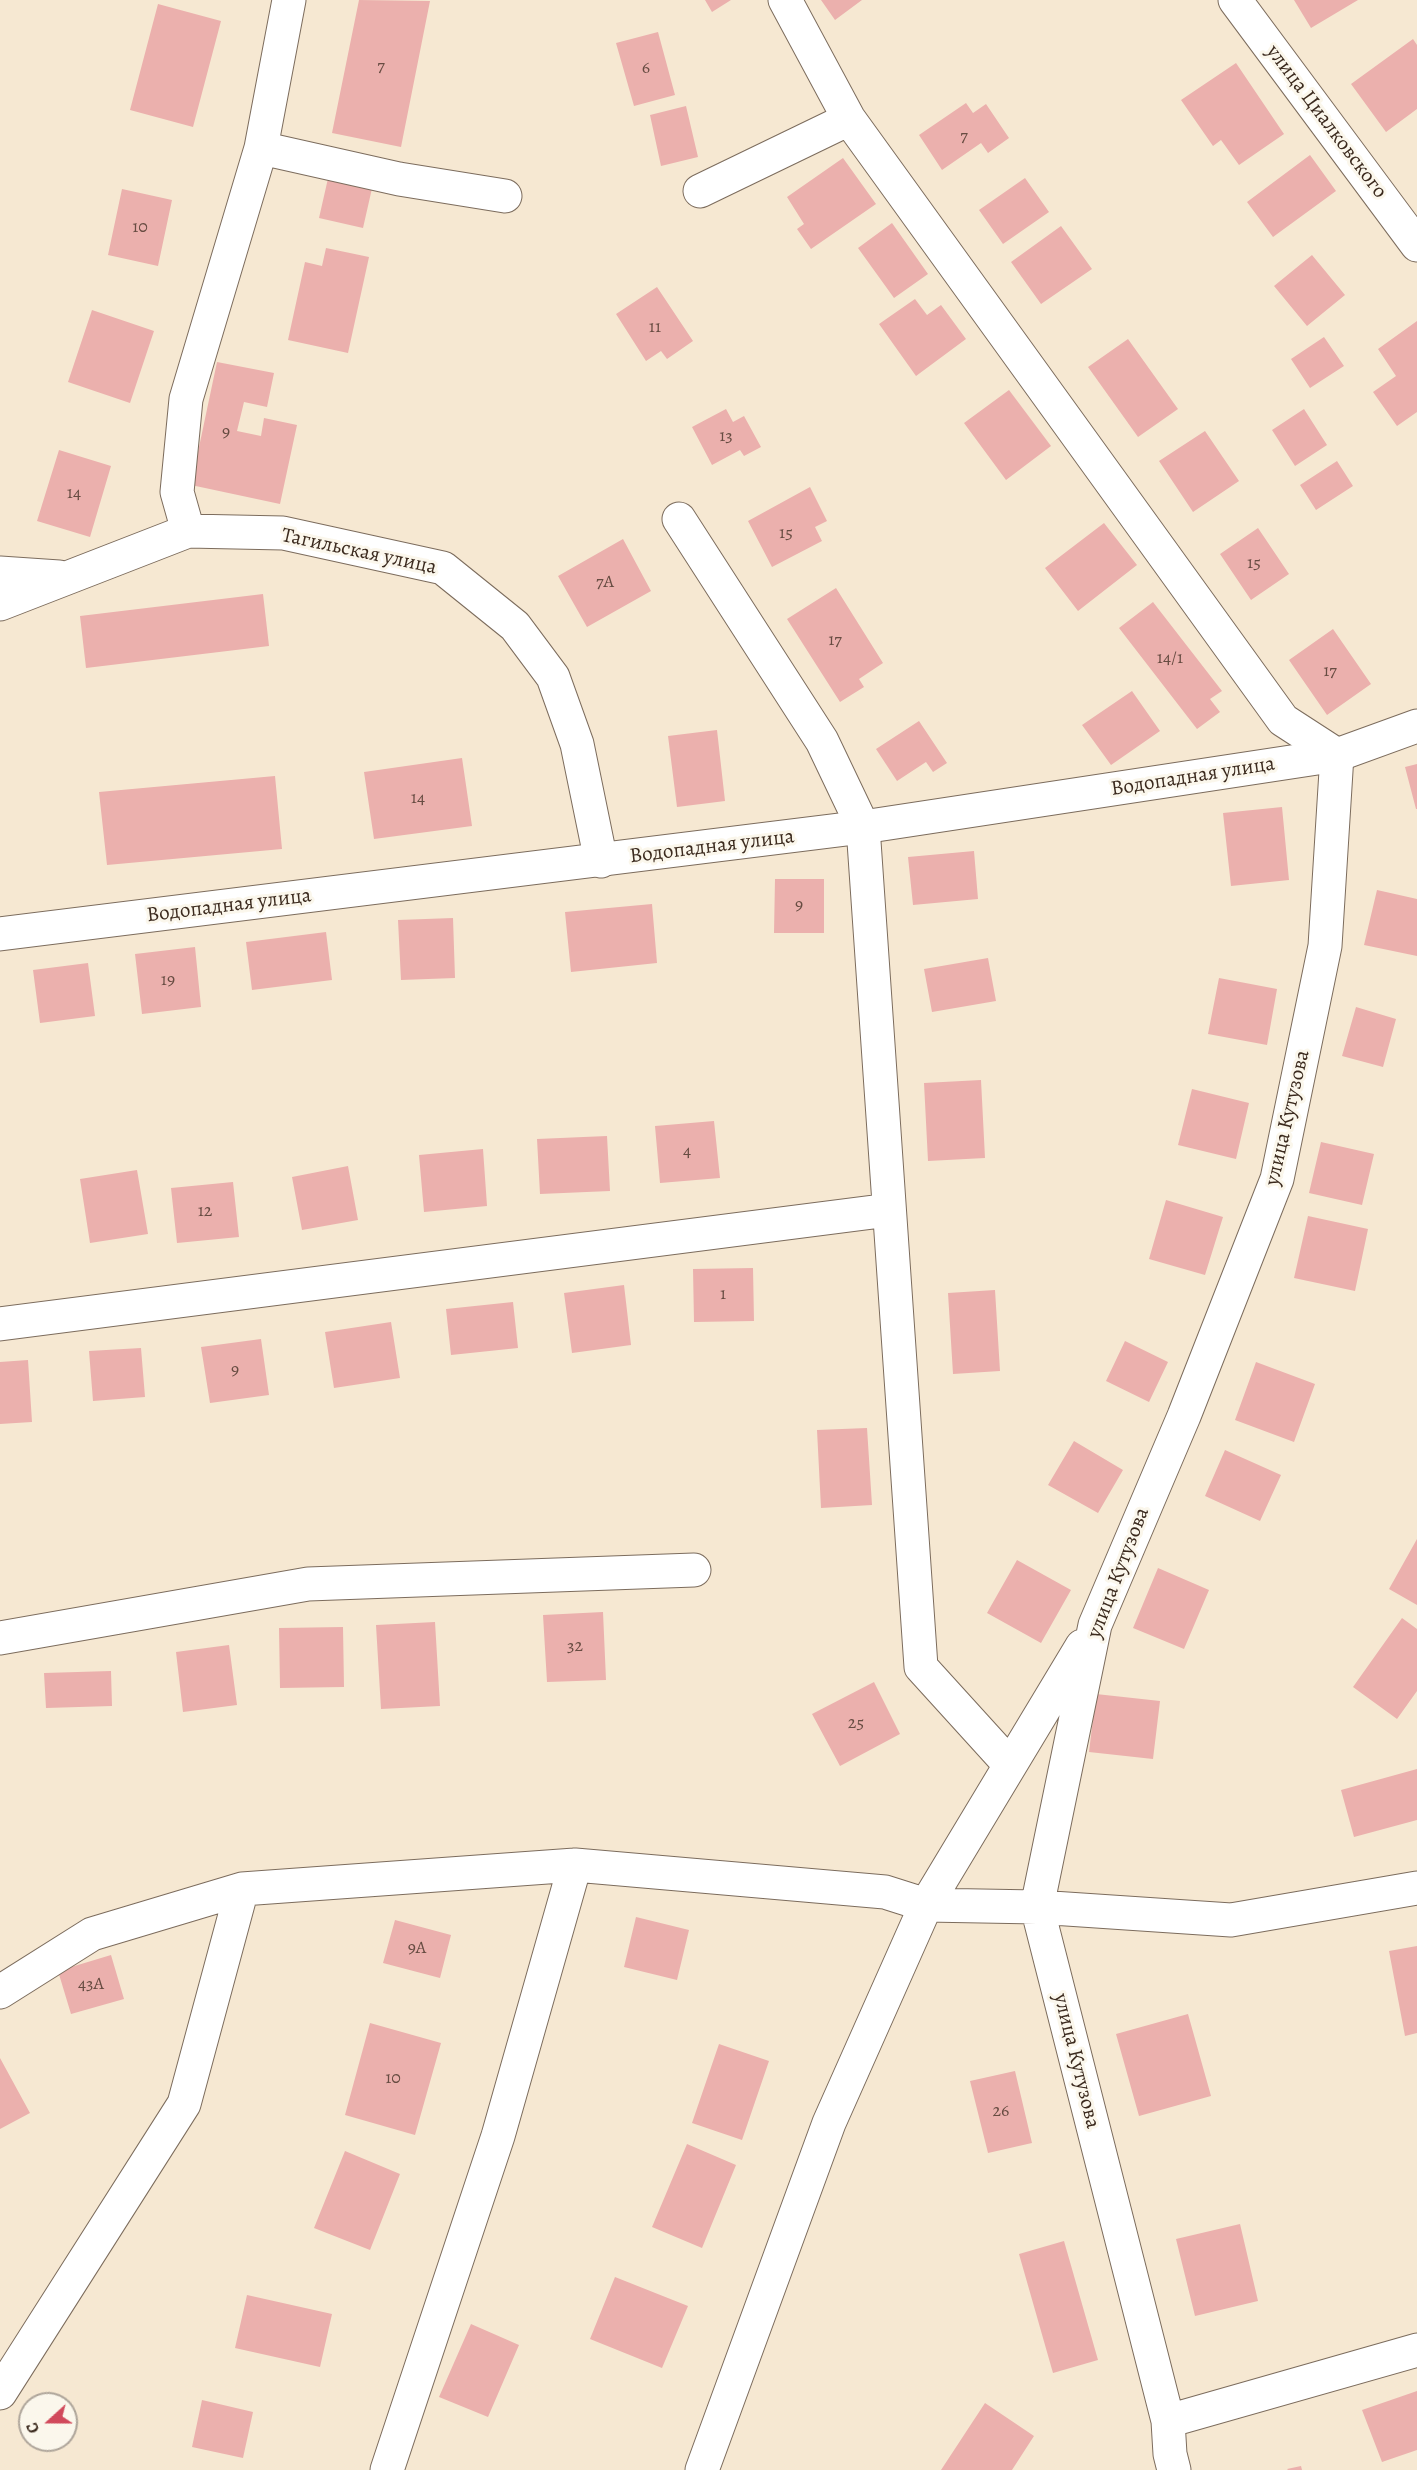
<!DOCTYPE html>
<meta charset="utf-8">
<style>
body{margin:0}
#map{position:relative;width:1417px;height:2470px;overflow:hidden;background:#f6e8d2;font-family:Alegreya,serif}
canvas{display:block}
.north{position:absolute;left:18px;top:2392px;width:60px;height:60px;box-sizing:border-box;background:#fbf7ec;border:2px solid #aea59a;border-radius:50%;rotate:249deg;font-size:16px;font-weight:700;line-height:24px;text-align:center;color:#3b2a1e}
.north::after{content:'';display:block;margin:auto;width:21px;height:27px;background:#d1495b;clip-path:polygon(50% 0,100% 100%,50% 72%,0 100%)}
</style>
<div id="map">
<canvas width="1417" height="2470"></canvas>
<div class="north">С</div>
</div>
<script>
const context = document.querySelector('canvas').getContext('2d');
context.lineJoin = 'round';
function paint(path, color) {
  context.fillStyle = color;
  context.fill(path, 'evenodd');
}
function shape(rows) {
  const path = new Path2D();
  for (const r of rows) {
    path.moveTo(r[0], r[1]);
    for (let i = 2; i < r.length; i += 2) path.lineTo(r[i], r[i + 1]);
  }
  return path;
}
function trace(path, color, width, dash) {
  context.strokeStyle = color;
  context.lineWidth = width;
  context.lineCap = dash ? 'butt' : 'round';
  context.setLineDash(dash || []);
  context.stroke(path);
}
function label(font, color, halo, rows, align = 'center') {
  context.font = font + ' Alegreya,serif';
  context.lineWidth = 6;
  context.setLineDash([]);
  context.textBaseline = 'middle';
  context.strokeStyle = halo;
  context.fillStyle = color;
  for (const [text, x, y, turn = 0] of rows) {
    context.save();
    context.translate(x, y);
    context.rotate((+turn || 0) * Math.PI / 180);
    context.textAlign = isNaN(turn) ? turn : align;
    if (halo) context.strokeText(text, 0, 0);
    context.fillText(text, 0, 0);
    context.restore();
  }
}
const building = shape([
 [359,0,430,1,401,147,332,133],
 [705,0,731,0,712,12],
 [821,0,862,0,835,20],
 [1294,0,1358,0,1311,28],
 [158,4,221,21,193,127,130,110],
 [658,32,675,95,634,106,616,43],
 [1413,39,1417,45,1417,109,1386,132,1351,84],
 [1236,63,1284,134,1239,165,1221,140,1213,146,1181,100],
 [966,103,973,113,986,104,1009,138,988,153,981,143,942,170,919,135],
 [686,106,698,157,661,166,650,115],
 [1310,155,1336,191,1273,237,1247,202],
 [843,158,876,204,811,249,797,229,804,224,787,197],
 [329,174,373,184,363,228,319,218],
 [1025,178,1049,212,1003,244,979,210],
 [122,189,172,200,158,266,108,255],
 [892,223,928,274,894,298,858,248],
 [1061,226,1092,269,1041,304,1011,262],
 [326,248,369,257,348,353,288,340,305,262,322,266],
 [1312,255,1345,295,1307,326,1274,286],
 [657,287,693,341,667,359,661,351,646,361,616,314],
 [915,299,927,315,941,305,966,339,916,376,879,324],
 [92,310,154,331,130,403,68,382],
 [1417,321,1417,412,1397,426,1373,392,1396,376,1378,349],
 [1324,337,1344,366,1310,388,1291,359],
 [1128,339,1178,409,1138,437,1088,367],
 [217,362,274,373,267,407,244,402,237,431,261,436,264,418,297,425,280,504,191,485],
 [1009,390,1051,446,1006,480,964,423],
 [726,409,733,422,744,416,761,447,744,456,740,450,712,465,692,427],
 [1304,409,1327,445,1295,466,1272,430],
 [1205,431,1239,481,1193,512,1159,461],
 [59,450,111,466,90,537,37,521],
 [1337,461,1353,486,1316,510,1300,485],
 [810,487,827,521,815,527,822,541,772,567,748,521],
 [1104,523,1137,565,1078,611,1045,568],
 [1258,528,1289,574,1251,600,1220,554],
 [623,539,651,591,587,627,558,576],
 [836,588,883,663,859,679,864,687,840,702,787,619],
 [263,594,269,646,86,668,80,616],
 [1153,602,1222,691,1210,699,1220,712,1197,729,1119,628],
 [1333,629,1371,684,1327,715,1289,660],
 [1132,691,1160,731,1111,765,1082,725],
 [919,721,947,763,933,772,926,762,897,781,876,749],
 [717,730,725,801,677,807,668,736],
 [462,758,472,826,374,839,364,772],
 [1417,764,1417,809,1416,809,1405,767],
 [275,776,282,849,107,865,99,792],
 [1282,807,1289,880,1231,886,1223,813],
 [974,851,978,899,913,905,908,857],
 [775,879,824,879,824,933,774,933],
 [1377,890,1417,899,1417,956,1364,945],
 [652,904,657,963,571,972,565,912],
 [453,918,455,978,401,980,398,920],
 [326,932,332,980,252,990,246,942],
 [195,947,201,1007,142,1014,135,954],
 [988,958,996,1001,932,1012,924,969],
 [88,963,95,1016,40,1023,33,970],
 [1219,978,1277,989,1267,1045,1208,1034],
 [1356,1007,1396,1019,1383,1067,1342,1056],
 [981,1080,985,1158,928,1161,924,1083],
 [1192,1089,1249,1103,1236,1159,1178,1145],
 [714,1121,720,1178,660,1183,655,1126],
 [607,1136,610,1191,540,1194,537,1139],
 [1321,1142,1374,1154,1362,1205,1309,1193],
 [483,1149,487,1206,424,1212,419,1155],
 [348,1166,358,1220,302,1230,292,1177],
 [137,1170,148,1234,90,1243,80,1179],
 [233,1182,239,1237,177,1243,171,1188],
 [1166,1200,1223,1217,1205,1275,1149,1259],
 [1308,1216,1368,1229,1355,1291,1294,1278],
 [753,1268,754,1321,694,1322,693,1269],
 [624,1285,631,1345,572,1353,564,1293],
 [995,1290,1000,1371,953,1374,948,1293],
 [513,1302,518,1348,451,1355,446,1309],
 [391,1322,400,1378,334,1388,325,1332],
 [261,1339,269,1395,210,1403,201,1347],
 [1125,1341,1168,1362,1149,1402,1106,1381],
 [141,1348,145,1397,93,1401,89,1351],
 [28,1360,32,1422,0,1424,0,1362],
 [1256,1362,1315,1384,1294,1442,1235,1420],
 [867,1428,872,1505,821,1508,817,1430],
 [1074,1441,1123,1470,1098,1513,1048,1485],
 [1225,1450,1281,1475,1260,1521,1205,1496],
 [1417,1539,1417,1605,1389,1589],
 [1017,1560,1071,1590,1041,1643,987,1613],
 [1158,1568,1209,1590,1184,1649,1133,1628],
 [603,1612,606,1680,547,1682,543,1615],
 [1402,1618,1417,1629,1417,1691,1397,1719,1353,1687],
 [435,1622,440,1706,381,1709,376,1625],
 [343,1627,344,1687,280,1688,279,1628],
 [229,1645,237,1705,183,1712,176,1652],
 [111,1671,112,1706,46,1708,44,1673],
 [874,1682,900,1734,840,1766,812,1714],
 [1096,1694,1160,1701,1153,1759,1089,1752],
 [1417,1769,1417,1820,1354,1837,1341,1790],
 [636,1917,689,1930,677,1980,624,1967],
 [395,1920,451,1935,440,1978,383,1963],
 [1417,1946,1417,2033,1405,2036,1389,1951],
 [111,1955,124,1999,71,2014,58,1971],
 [1188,2014,1211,2096,1139,2116,1116,2034],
 [370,2023,441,2043,415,2135,345,2115],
 [719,2044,769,2061,742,2140,692,2123],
 [0,2058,30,2113,0,2129],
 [1015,2071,1032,2143,988,2153,970,2081],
 [687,2144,736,2165,702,2248,652,2227],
 [345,2151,400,2174,370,2250,314,2228],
 [1240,2224,1258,2301,1195,2316,1176,2239],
 [1064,2241,1098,2360,1053,2373,1019,2254],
 [615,2277,688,2306,662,2368,590,2339],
 [247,2295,332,2314,320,2367,235,2348],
 [471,2324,519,2345,488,2417,439,2397],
 [1417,2391,1417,2450,1382,2462,1362,2410],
 [202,2400,253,2412,243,2458,192,2447],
 [985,2403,1034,2436,1012,2470,941,2470],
 [1301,2466,1302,2470,1288,2470,1287,2469]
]);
const minor = shape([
 [289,0,261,148,186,399,177,492,188,531,283,533,443,568,515,626,553,677,577,744,601,861],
 [785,0,849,119,1283,720,1337,755,1325,946,1277,1179,1184,1416,1095,1625,1037,1907,1168,2421,1170,2454,1174,2470],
 [1235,0,1417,245],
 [261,148,399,179,505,196],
 [700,191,849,119],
 [679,519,822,741,863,827,921,1667,1010,1765],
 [0,573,59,577],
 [0,604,188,531],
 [0,1324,889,1210],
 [0,1638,308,1584,694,1570],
 [0,1992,92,1934,242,1889,575,1865,885,1892,926,1905,1037,1907,1231,1920,1417,1888],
 [0,2393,184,2104,242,1889],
 [1168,2421,1417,2350],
 [387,2470,498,2136,575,1865],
 [702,2470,829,2123,926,1905,1082,1646]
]);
const tertiary = shape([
 [0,934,863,827,1337,755,1417,726]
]);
const numberNames = [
 ["7",381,67],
 ["6",646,69],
 ["7",964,137],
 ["10",140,228],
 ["11",655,328],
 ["9",226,433],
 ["13",726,437],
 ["14",74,494],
 ["15",786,534],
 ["15",1254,564],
 ["7А",605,583],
 ["17",835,641],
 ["14/1",1170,659],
 ["17",1330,672],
 ["14",418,799],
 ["9",799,906],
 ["19",168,981],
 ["4",687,1152],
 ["12",205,1212],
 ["1",723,1295],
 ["9",235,1371],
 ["32",575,1647],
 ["25",856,1724],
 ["9А",417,1949],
 ["43А",91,1985],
 ["10",393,2079],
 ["26",1001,2112]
];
const streetNames = [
 ["улица Циалковского",1326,122,53],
 ["Тагильская улица",359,552,12],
 ["Водопадная улица",1193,777,-9],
 ["Водопадная улица",712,847,-7],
 ["Водопадная улица",229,906,-7],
 ["улица Кутузова",1288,1118,-77],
 ["улица Кутузова",1119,1573,-69],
 ["улица Кутузова",1076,2061,76]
];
paint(building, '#ebb0ad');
trace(minor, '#7c6c5d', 35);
trace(tertiary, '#7c6c5d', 35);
trace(minor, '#fff', 33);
trace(tertiary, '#fff', 33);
label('18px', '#674c42', null, numberNames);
label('21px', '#3b2a1e', '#fbf7ec', streetNames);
</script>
